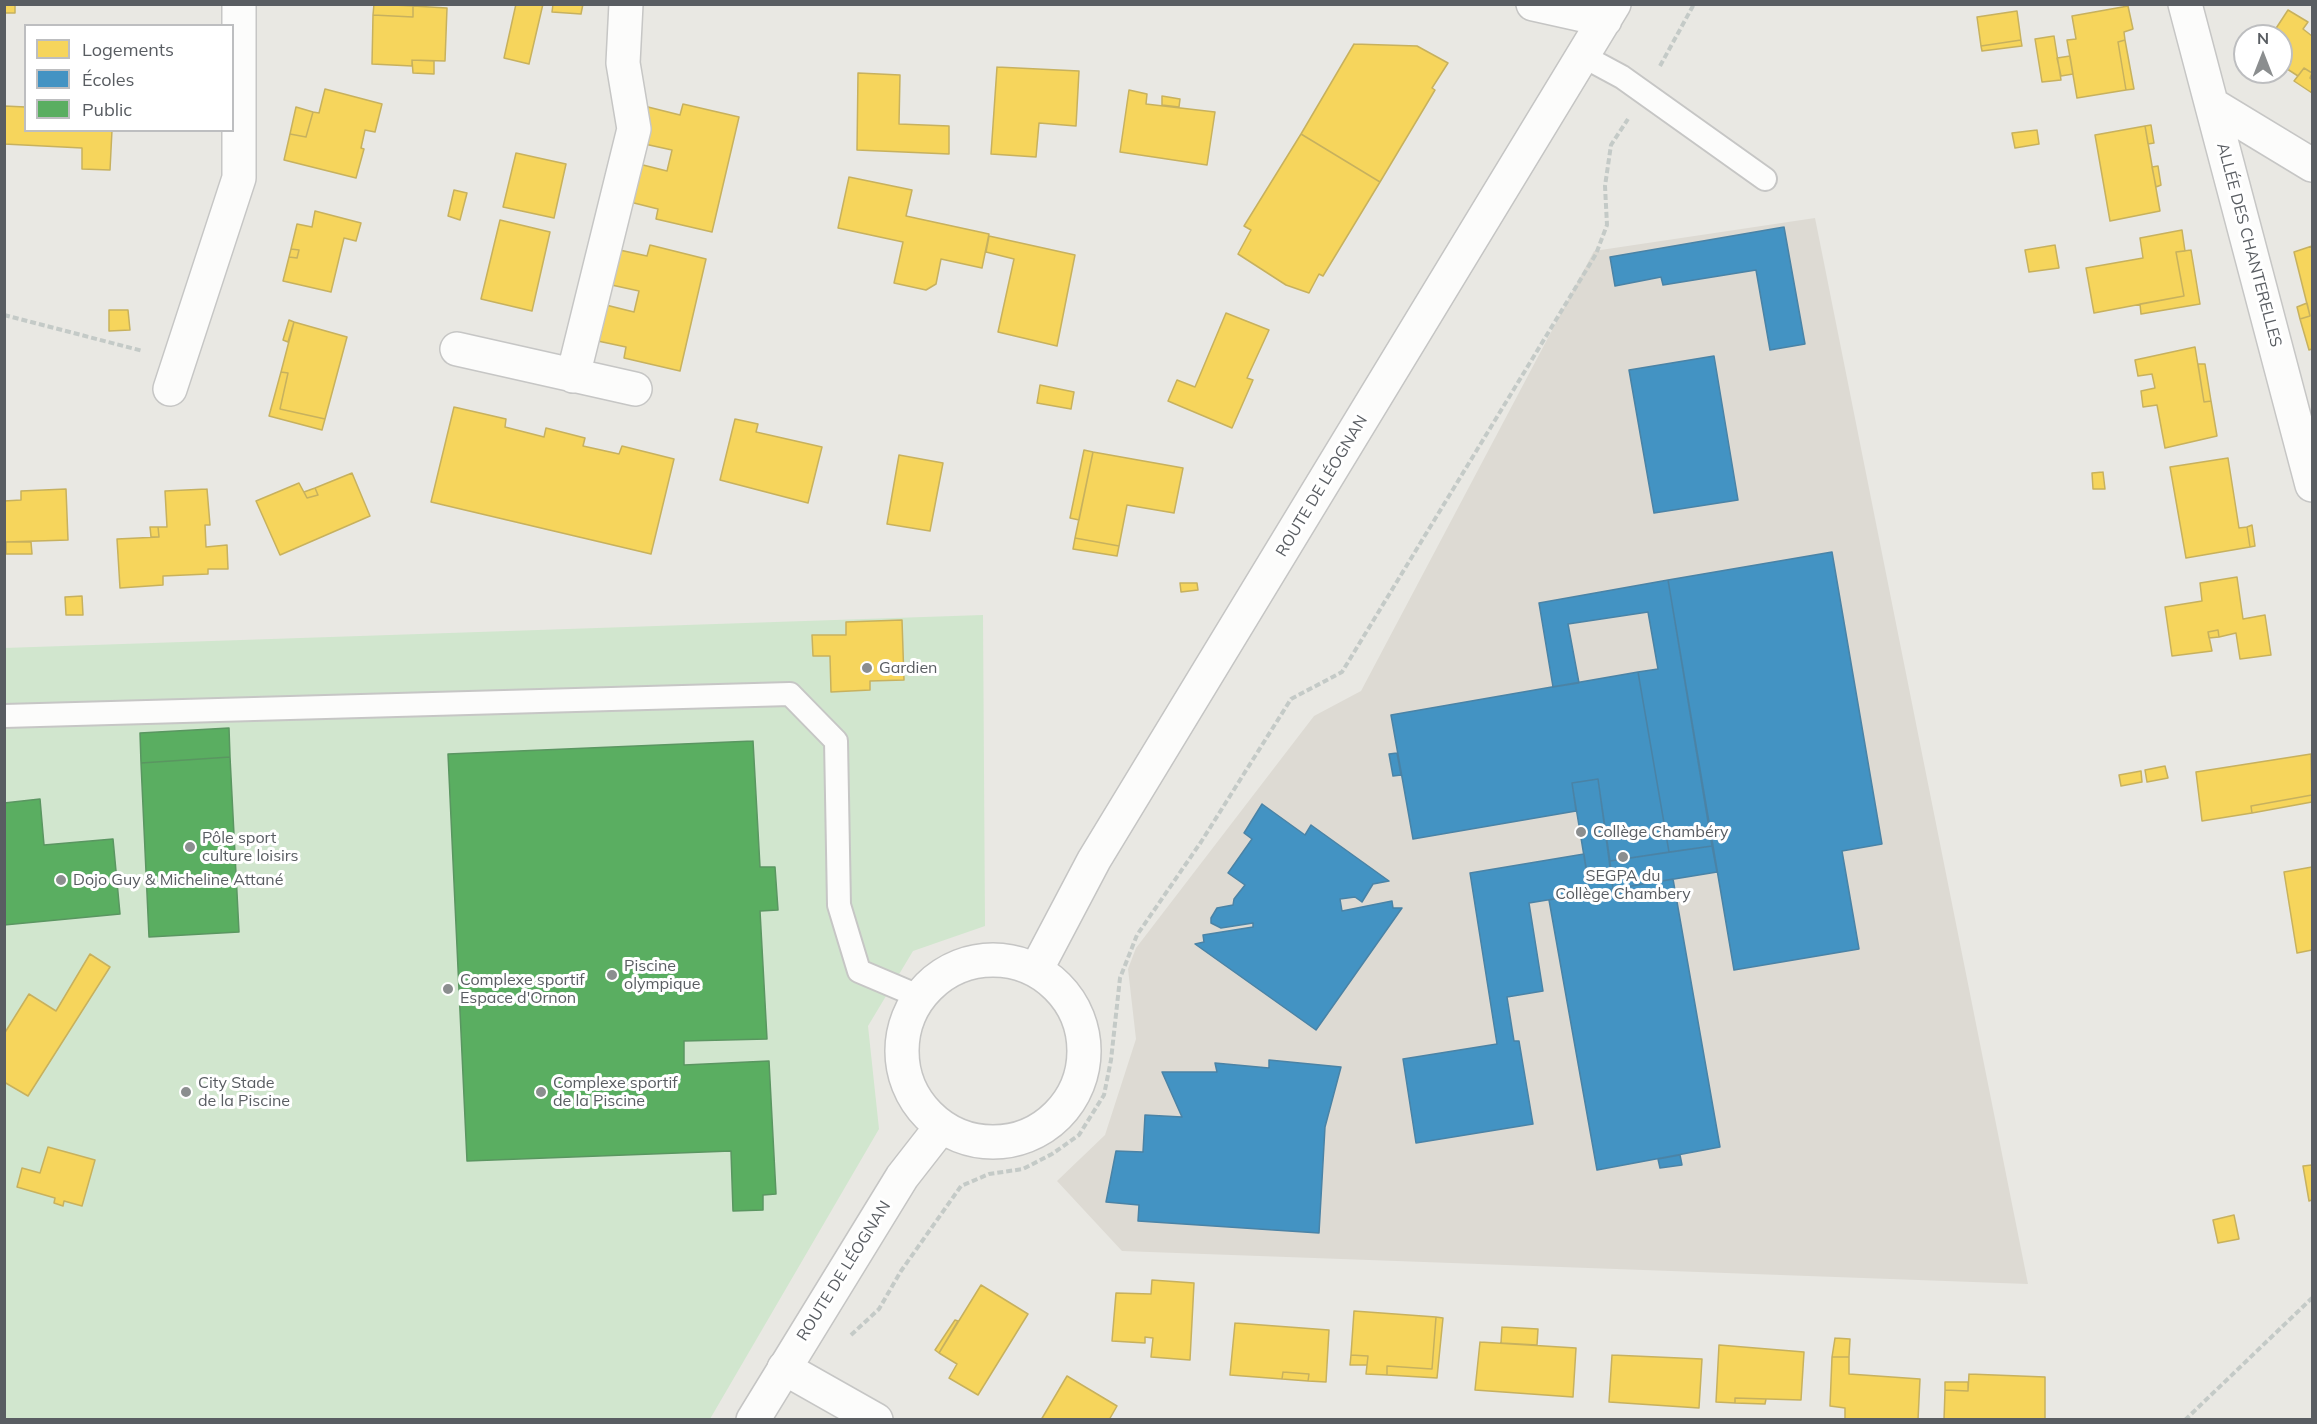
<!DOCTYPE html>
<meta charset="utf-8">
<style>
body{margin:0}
#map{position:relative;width:2317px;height:1424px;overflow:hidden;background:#e9e8e3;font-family:Mulish,sans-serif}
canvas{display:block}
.frame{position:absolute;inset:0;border:6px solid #595d62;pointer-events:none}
.legend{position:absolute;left:24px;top:24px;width:210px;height:108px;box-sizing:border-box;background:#fff;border:2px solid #bdbec0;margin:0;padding:8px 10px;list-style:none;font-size:18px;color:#595d62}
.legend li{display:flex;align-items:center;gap:12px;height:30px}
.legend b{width:30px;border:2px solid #bdbec0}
.north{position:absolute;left:2233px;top:24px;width:60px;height:60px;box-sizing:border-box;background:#fff;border:2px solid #bdbec0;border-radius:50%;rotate:0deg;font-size:16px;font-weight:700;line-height:24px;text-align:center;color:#595d62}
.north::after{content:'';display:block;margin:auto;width:21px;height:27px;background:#8b8e8f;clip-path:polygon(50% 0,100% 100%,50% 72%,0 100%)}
</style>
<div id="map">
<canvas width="2317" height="1424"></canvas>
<div class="frame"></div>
<ul class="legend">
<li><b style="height:16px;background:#f6d55c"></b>Logements</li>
<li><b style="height:16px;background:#4393c3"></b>Écoles</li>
<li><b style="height:16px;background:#5aae61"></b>Public</li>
</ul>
<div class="north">N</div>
</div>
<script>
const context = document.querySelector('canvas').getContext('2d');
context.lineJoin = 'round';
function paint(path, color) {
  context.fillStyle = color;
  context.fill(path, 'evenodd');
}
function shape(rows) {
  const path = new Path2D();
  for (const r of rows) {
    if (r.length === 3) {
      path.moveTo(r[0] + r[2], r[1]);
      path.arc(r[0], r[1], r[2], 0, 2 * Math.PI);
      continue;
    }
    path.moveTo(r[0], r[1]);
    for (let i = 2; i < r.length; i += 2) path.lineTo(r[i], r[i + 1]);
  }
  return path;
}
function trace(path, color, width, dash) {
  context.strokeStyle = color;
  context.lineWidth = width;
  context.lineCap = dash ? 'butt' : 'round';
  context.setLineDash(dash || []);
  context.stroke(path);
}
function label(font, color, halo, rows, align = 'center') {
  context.font = font + ' Mulish,sans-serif';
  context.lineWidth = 6;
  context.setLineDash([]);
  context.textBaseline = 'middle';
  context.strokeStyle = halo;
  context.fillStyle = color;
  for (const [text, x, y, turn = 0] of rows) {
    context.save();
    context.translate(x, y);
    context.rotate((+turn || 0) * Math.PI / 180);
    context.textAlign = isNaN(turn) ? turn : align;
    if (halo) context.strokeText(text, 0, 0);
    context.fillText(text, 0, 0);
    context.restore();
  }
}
const education = shape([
 [1815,218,2028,1284,1122,1251,1057,1181,1105,1135,1136,1039,1128,969,1136,948,1314,716,1361,691,1594,251]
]);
const green = shape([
 [983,615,985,926,913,951,868,1026,879,1129,710,1419,5,1419,4,648]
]);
const homes = shape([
 [4,4,15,4,15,13,4,13,4,4],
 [374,4,413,6,413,17,373,15,374,4],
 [516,4,543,4,529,64,504,58,516,4],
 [553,4,583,4,581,14,552,12,553,4],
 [413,6,447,8,445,61,412,60,412,66,372,64,373,15,413,17,413,6],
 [2128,6,2133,29,2124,32,2125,40,2118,42,2126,90,2077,98,2067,40,2076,39,2072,16,2128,6],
 [2288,10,2308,22,2303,29,2312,36,2312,80,2310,78,2312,73,2304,68,2298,76,2281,65,2281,36,2271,36,2288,10],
 [2017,11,2021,40,1981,46,1977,17,2017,11],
 [2054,36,2061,80,2042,82,2035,39,2054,36],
 [2021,40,2022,46,1982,51,1981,46,2021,40],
 [2125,40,2134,89,2126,90,2118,42,2125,40],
 [1354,44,1417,46,1448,63,1432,88,1435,90,1380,182,1301,134,1354,44],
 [2070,56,2073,74,2061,76,2057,58,2070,56],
 [412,60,434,61,434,74,413,73,412,60],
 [997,67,1079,71,1076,126,1039,123,1036,157,991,154,997,67],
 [2304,68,2312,73,2310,78,2312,80,2312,93,2294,81,2304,68],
 [858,73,900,75,899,124,949,126,949,154,857,150,858,73],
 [325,89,382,104,375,132,365,130,361,148,364,149,356,178,284,160,290,134,306,137,313,112,319,113,325,89],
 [1129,90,1147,94,1146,104,1215,112,1207,165,1120,152,1129,90],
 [1162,96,1180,99,1179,107,1162,105,1162,96],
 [683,104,739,117,712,232,656,219,658,209,626,201,635,163,667,171,672,150,640,143,648,107,680,115,683,104],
 [4,106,26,107,26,130,112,130,110,170,82,169,82,148,4,144,4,106],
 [296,107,313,112,306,137,290,134,296,107],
 [2151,125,2154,143,2148,144,2145,126,2151,125],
 [2145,126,2160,211,2110,221,2095,135,2145,126],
 [2037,130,2039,144,2015,148,2012,133,2037,130],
 [1301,134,1380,182,1323,276,1319,274,1309,293,1286,285,1238,254,1251,230,1244,226,1301,134],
 [516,153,566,164,554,218,503,207,516,153],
 [2158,166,2161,185,2156,187,2152,167,2158,166],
 [849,177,912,190,906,216,989,234,982,268,941,259,936,284,926,290,894,283,903,242,838,228,849,177],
 [454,190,467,193,460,220,448,216,454,190],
 [315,211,361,223,356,241,344,238,331,292,283,281,289,257,297,258,299,250,291,249,297,224,312,227,315,211],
 [500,220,550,232,532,311,481,299,500,220],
 [2182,230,2185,251,2176,252,2184,296,2094,313,2086,268,2143,258,2140,238,2182,230],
 [989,236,1075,255,1057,346,998,332,1014,259,986,252,989,236],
 [650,245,706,259,680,371,624,358,626,347,593,340,602,304,634,312,639,291,607,284,615,249,647,256,650,245],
 [2055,245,2059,268,2029,272,2025,250,2055,245],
 [2312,246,2312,349,2309,350,2300,319,2310,316,2294,252,2312,246],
 [291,249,299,250,297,258,289,257,291,249],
 [2191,250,2200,304,2141,314,2140,304,2184,296,2176,252,2191,250],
 [2307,303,2310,316,2300,319,2297,307,2307,303],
 [109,310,128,310,130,330,109,331,109,310],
 [1226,313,1269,330,1247,378,1253,380,1232,428,1168,401,1177,380,1195,387,1226,313],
 [289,320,294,322,288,342,283,340,289,320],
 [294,322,347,337,325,419,280,409,288,373,281,372,294,322],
 [2195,347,2204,402,2211,401,2217,436,2165,448,2157,405,2143,407,2141,391,2155,388,2152,374,2138,376,2135,360,2195,347],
 [2198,364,2205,364,2211,401,2204,402,2198,364],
 [281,372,288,373,280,409,325,419,322,430,269,416,281,372],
 [1040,385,1074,392,1071,409,1037,403,1040,385],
 [454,407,506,419,505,427,544,437,546,428,585,438,583,446,619,454,622,446,674,459,651,554,431,502,454,407],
 [735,419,758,424,756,432,822,447,808,503,720,480,735,419],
 [1084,450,1093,452,1079,520,1070,518,1084,450],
 [1093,452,1183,468,1174,513,1127,505,1119,546,1075,538,1093,452],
 [899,455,943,463,930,531,887,524,899,455],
 [2228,458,2239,528,2247,527,2250,547,2186,558,2170,467,2228,458],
 [2103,472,2105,489,2093,489,2092,473,2103,472],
 [352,473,370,516,280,555,256,501,299,483,307,498,318,495,315,488,352,473],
 [315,488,318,495,307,498,304,492,315,488],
 [66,489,68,540,6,542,4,554,4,501,21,500,21,491,66,489],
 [207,489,210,525,205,525,206,547,227,545,228,569,208,569,208,574,163,576,163,585,120,588,117,539,159,537,158,527,167,527,165,491,207,489],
 [2252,525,2255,546,2250,547,2247,527,2252,525],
 [150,527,158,527,159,537,151,537,150,527],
 [1075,538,1119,546,1117,556,1073,549,1075,538],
 [6,542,31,542,32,554,6,554,6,542],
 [2237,577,2243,619,2265,615,2271,655,2240,659,2236,633,2219,637,2218,630,2208,632,2212,651,2172,656,2165,607,2202,601,2200,583,2237,577],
 [1180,583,1197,583,1198,590,1181,592,1180,583],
 [82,596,83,615,66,615,65,597,82,596],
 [902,620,904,680,870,681,870,690,831,692,830,656,813,656,812,635,846,635,846,622,902,620],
 [2218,630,2219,637,2209,638,2208,632,2218,630],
 [2311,754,2312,795,2251,806,2252,813,2202,821,2196,772,2311,754],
 [2165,766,2168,778,2147,782,2145,770,2165,766],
 [2141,771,2142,782,2121,786,2119,775,2141,771],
 [2312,795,2312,802,2252,813,2251,806,2312,795],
 [2312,867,2312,950,2297,953,2284,872,2312,867],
 [90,954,110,967,28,1096,4,1082,4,1034,29,994,56,1011,90,954],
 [48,1147,95,1160,82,1206,64,1201,63,1206,54,1203,55,1198,17,1187,22,1168,40,1173,48,1147],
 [2312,1165,2312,1200,2309,1201,2303,1166,2312,1165],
 [2234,1215,2239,1239,2218,1243,2213,1220,2234,1215],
 [1152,1280,1194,1283,1190,1360,1151,1357,1153,1338,1145,1337,1145,1343,1112,1341,1116,1293,1151,1294,1152,1280],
 [981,1285,1028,1314,978,1395,949,1378,957,1364,939,1353,981,1285],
 [1354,1311,1436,1317,1432,1369,1387,1366,1387,1375,1366,1374,1368,1356,1351,1355,1354,1311],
 [1436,1317,1443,1318,1437,1378,1387,1375,1387,1366,1432,1369,1436,1317],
 [955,1320,958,1321,939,1353,935,1350,955,1320],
 [1235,1323,1329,1330,1326,1382,1308,1381,1309,1374,1283,1372,1282,1379,1230,1375,1235,1323],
 [1502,1327,1538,1329,1537,1345,1501,1343,1502,1327],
 [1835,1338,1850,1339,1849,1357,1832,1357,1835,1338],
 [1480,1342,1576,1348,1573,1397,1475,1390,1480,1342],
 [1719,1345,1804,1352,1801,1400,1735,1398,1735,1403,1716,1402,1719,1345],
 [1351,1355,1368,1356,1367,1365,1350,1365,1351,1355],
 [1612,1355,1702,1359,1699,1408,1609,1402,1612,1355],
 [1832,1357,1849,1357,1849,1374,1920,1379,1918,1420,1845,1420,1845,1408,1830,1406,1832,1357],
 [1283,1372,1309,1374,1308,1381,1282,1379,1283,1372],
 [1969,1374,2045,1377,2045,1420,1944,1420,1945,1390,1968,1391,1969,1374],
 [1067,1376,1117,1406,1109,1420,1041,1420,1067,1376],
 [1945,1382,1968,1382,1968,1391,1945,1390,1945,1382],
 [1735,1398,1766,1399,1765,1404,1735,1403,1735,1398]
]);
const schools = shape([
 [1784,227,1805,344,1770,350,1756,270,1663,285,1661,277,1615,286,1610,257,1784,227],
 [1714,356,1738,500,1654,513,1629,370,1714,356],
 [1832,552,1882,844,1842,851,1859,949,1734,970,1668,580,1832,552],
 [1668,580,1712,846,1669,852,1638,672,1658,669,1648,612,1568,624,1579,683,1553,687,1539,603,1668,580],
 [1638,672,1669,852,1610,861,1598,779,1572,783,1576,811,1413,839,1391,715,1638,672],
 [1397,753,1401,775,1393,776,1389,754,1397,753],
 [1598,779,1613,889,1590,893,1572,783,1598,779],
 [1262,804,1305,835,1311,825,1389,881,1373,884,1362,902,1355,897,1340,899,1342,911,1392,901,1393,908,1402,908,1316,1030,1195,944,1204,942,1203,935,1253,927,1253,923,1221,928,1211,923,1211,918,1217,908,1233,905,1234,899,1245,885,1228,873,1252,839,1244,833,1262,804],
 [1712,846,1717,872,1613,889,1610,861,1712,846],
 [1584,854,1590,893,1529,903,1543,991,1507,997,1514,1041,1519,1041,1533,1124,1416,1143,1403,1059,1497,1044,1470,873,1584,854],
 [1673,879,1720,1147,1597,1170,1549,900,1673,879],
 [1269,1060,1341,1067,1325,1127,1319,1233,1138,1221,1139,1205,1106,1202,1116,1151,1143,1152,1145,1115,1182,1117,1162,1072,1217,1072,1215,1063,1269,1068,1269,1060],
 [1680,1155,1682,1165,1660,1168,1658,1159,1680,1155]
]);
const public = shape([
 [229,728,230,757,141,763,140,733,229,728],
 [753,741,760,867,775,867,778,910,760,911,767,1039,684,1041,684,1065,769,1061,776,1194,763,1195,763,1210,733,1211,731,1151,467,1161,448,754,753,741],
 [230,757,239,932,149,937,141,763,230,757],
 [40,799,44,845,113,839,120,914,4,925,4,803,40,799]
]);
const path = shape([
 [1660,66,1694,4],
 [4,315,143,351],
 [851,1335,879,1309,901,1271,961,1186,989,1174,1023,1169,1052,1154,1079,1135,1104,1095,1111,1060,1120,978,1137,935,1201,842,1291,699,1342,672,1596,254,1607,225,1605,186,1611,145,1628,119],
 [2185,1420,2312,1298]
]);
const lane = shape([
 [1583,56,1622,77,1765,179],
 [4,716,790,694,836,741,839,905,859,971,918,996]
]);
const street = shape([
 [2185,4,2312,485],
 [2213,105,2312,165],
 [457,349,635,389],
 [573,376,634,129,623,63,626,4],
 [170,389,239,178,239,4],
 [784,1368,876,1420]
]);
const secondary = shape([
 [1533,4,1605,20],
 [993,1051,91],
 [1036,970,1094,860,1614,4],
 [753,1420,902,1177,941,1127]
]);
const markers = [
 [867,668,6,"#8b8e8f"],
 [1581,832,6,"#8b8e8f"],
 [190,847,6,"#8b8e8f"],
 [1623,857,6,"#8b8e8f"],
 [61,880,6,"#8b8e8f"],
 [612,975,6,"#8b8e8f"],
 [448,989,6,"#8b8e8f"],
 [186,1092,6,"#8b8e8f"],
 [541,1092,6,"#8b8e8f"]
];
const streetNames = [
 ["ALLÉE DES CHANTERELLES",2249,245,75],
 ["ROUTE DE LÉOGNAN",1322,486,-59],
 ["ROUTE DE LÉOGNAN",844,1271,-58]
];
const poiNames = [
 ["Gardien",879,668],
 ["Collège Chambéry",1593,832],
 ["Pôle sport",202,838],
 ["culture loisirs",202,856],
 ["SEGPA du",1623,876,"center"],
 ["Collège Chambery",1623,894,"center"],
 ["Dojo Guy & Micheline Attané",73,880],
 ["Piscine",624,966],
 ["olympique",624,984],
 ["Complexe sportif",460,980],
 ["Espace d'Ornon",460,998],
 ["City Stade",198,1083],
 ["de la Piscine",198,1101],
 ["Complexe sportif",553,1083],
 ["de la Piscine",553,1101]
];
paint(education, '#dddad3');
paint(green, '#d1e6ce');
paint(homes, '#f6d55c');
trace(homes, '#c7b15e', 1.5);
paint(schools, '#4393c3');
trace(schools, '#4a83a6', 1.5);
paint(public, '#5aae61');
trace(public, '#5a9661', 1.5);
trace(lane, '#c6c6c5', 26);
trace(street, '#c6c6c5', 36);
trace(secondary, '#c5c5c4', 36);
trace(path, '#c4cac7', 4, [6, 3]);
trace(lane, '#fcfcfb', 22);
trace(street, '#fcfcfb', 33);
trace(secondary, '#fcfcfb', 33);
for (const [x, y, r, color] of markers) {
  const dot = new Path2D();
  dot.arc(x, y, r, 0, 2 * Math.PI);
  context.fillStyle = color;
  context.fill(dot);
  trace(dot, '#fff', 2);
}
label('16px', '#595d62', '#fff', streetNames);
label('16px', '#595d62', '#fff', poiNames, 'left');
</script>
